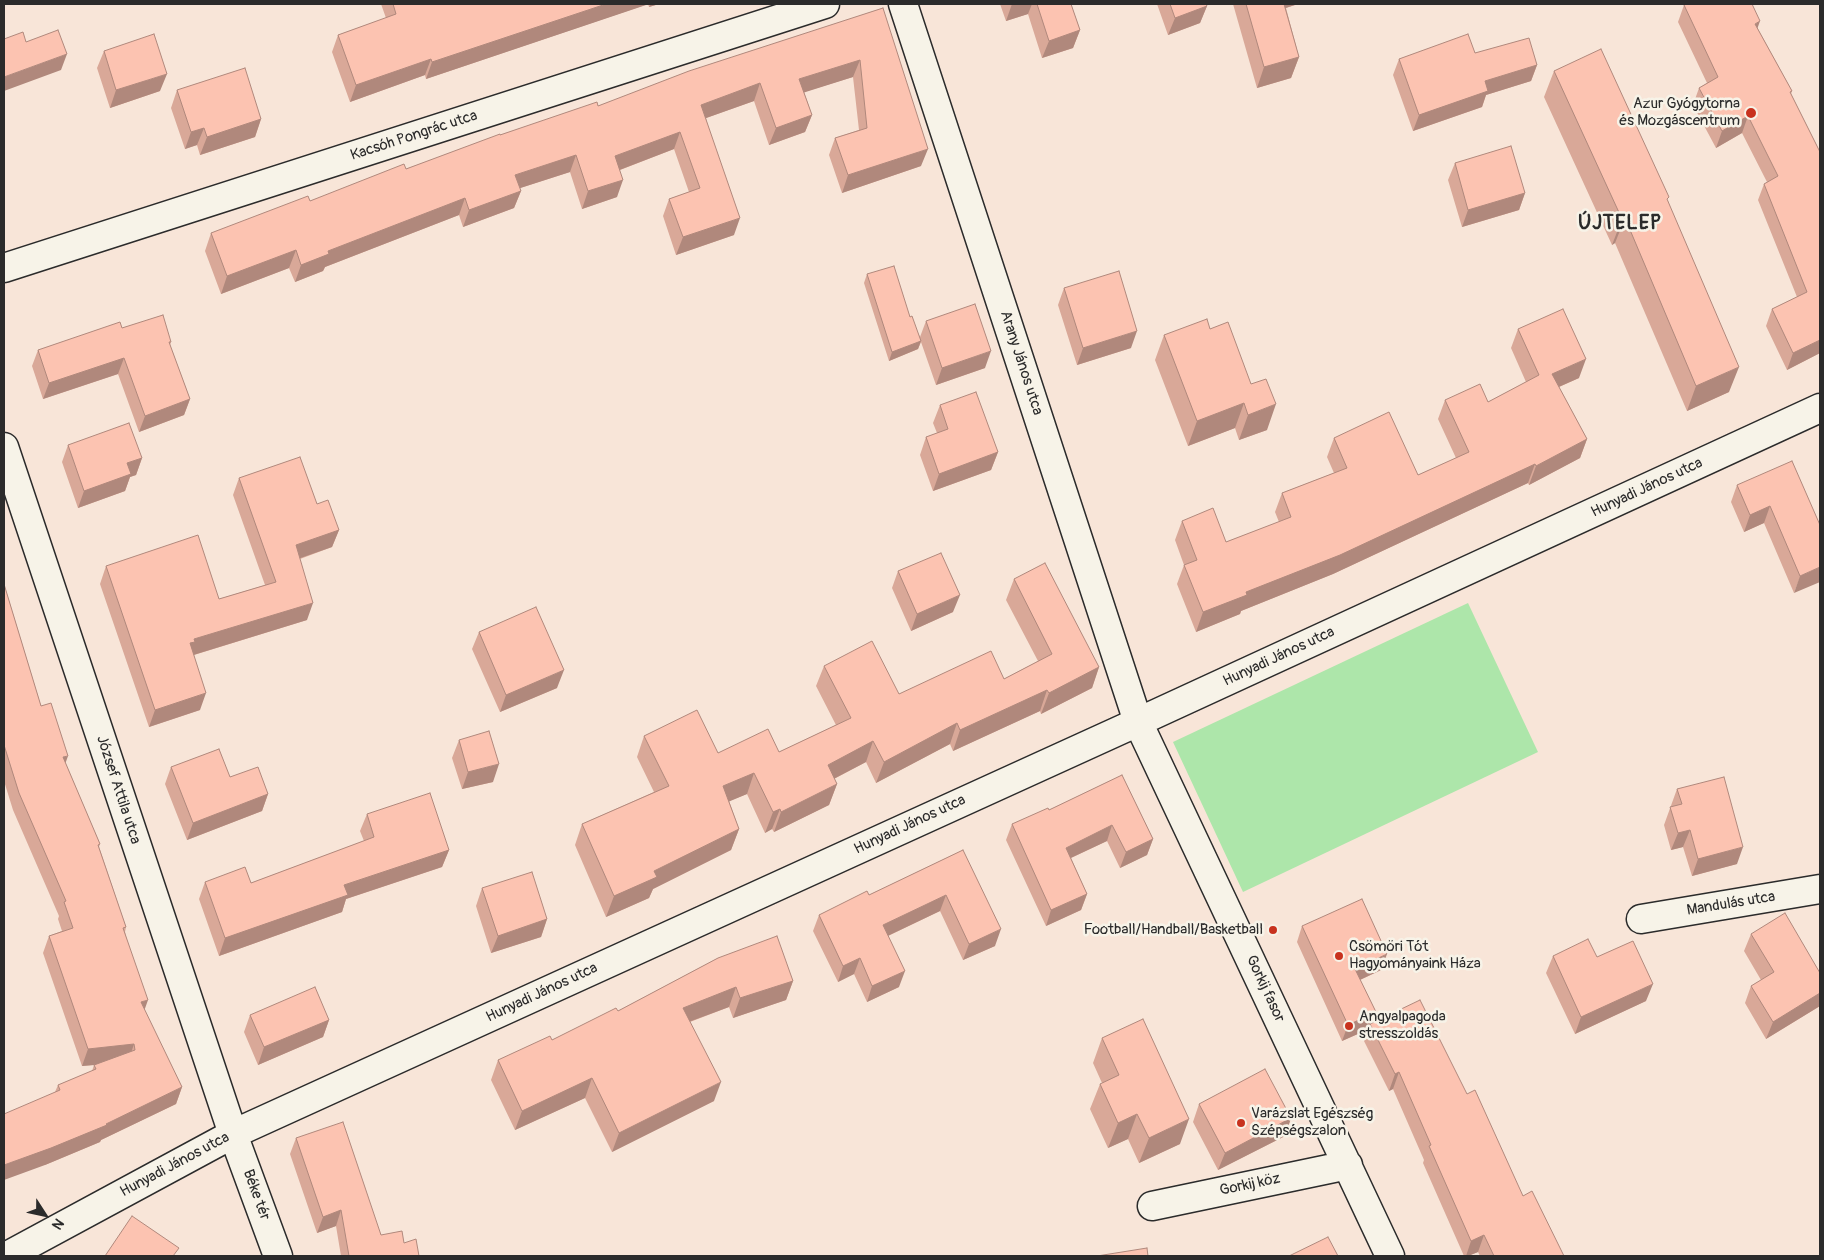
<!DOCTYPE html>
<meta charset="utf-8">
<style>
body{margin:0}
#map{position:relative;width:1824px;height:1260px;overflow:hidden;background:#f8e5d8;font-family:Pangolin,sans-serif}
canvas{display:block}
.frame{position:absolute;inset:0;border:5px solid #2b2b2b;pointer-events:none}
.north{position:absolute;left:20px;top:1190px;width:50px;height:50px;-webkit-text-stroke:4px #f7f3e8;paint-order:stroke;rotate:125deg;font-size:14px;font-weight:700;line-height:20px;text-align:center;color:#2b2b2b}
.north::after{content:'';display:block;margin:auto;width:18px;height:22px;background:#2b2b2b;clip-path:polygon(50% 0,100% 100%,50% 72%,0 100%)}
</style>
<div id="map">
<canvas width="1824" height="1260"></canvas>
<div class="frame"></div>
<div class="north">N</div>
</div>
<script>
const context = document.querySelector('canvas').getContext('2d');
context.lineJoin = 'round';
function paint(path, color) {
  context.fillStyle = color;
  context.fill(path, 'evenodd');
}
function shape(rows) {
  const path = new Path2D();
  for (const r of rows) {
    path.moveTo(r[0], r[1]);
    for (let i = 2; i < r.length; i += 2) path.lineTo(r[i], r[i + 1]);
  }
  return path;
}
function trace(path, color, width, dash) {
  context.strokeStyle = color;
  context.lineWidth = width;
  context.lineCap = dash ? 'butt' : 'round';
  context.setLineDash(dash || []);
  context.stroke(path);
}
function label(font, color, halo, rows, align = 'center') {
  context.font = font + ' Pangolin,sans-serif';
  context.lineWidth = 5;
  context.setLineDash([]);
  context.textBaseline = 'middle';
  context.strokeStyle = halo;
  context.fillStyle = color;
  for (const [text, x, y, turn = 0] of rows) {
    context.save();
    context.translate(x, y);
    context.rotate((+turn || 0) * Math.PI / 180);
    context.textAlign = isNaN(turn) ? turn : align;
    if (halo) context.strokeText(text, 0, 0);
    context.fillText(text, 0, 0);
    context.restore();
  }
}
const green = shape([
 [1468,603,1538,752,1243,892,1173,742]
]);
const minor = shape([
 [903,4,1138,722,1390,1256],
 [4,268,825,4],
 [4,447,233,1134,278,1256],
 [1641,919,1820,889],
 [1152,1206,1348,1165],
 [7,1256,233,1134,1138,722,1820,408]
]);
const wall = shape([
 [381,4,659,4,649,7,648,4,426,79,425,75,350,102,332,52,338,35,386,18],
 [1000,4,1071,4,1080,30,1073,48,1042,58,1028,14,1006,21],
 [1157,4,1206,4,1207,6,1200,23,1168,35],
 [1233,4,1298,4,1286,8,1299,57,1291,78,1257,88],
 [1684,5,1758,29,1792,91,1791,94,1820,152,1820,353,1787,370,1766,326,1772,309,1797,297,1758,200,1764,184,1767,182,1742,133,1716,148,1693,105,1699,88,1707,83,1678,22],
 [883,8,921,166,842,193,829,155,835,138,859,130,853,77,804,92,812,115,805,132,769,145,754,101,706,118,734,235,676,255,663,216,669,199,689,192,674,149,620,170,617,197,582,209,570,172,520,188,521,191,514,208,463,227,459,215,325,267,323,271,295,282,289,268,221,294,205,251,211,233,310,201,406,169,500,135,598,106],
 [104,51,160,91,110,108,97,68],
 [1475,53,1537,65,1531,81,1486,95,1482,107,1413,131,1393,75,1399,59],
 [1554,71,1668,201,1729,392,1687,411,1615,243,1612,245,1544,97],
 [177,90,261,119,255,137,200,155,197,145,185,149,171,108],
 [1455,163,1525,193,1519,210,1462,227,1448,180],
 [867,274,910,317,920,337,926,321,985,368,936,385,921,342,918,349,889,361,864,283],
 [1064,288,1131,348,1077,365,1058,305],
 [122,328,171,342,170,345,190,399,184,415,139,432,118,374,43,399,32,366,38,350],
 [1210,329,1267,430,1239,440,1235,428,1188,446,1155,360,1164,335],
 [1518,329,1579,378,1559,387,1587,439,1580,458,1529,485,1528,483,1333,574,1241,611,1240,614,1196,632,1177,584,1184,565,1175,540,1182,521,1226,542,1279,522,1275,512,1282,493,1334,473,1327,457,1334,438,1418,475,1456,458,1438,419,1445,400,1488,402,1526,382,1511,348],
 [940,405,998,452,991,470,933,491,920,455,926,437,937,433,933,423],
 [68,445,142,458,136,475,130,477,125,491,78,508,62,462],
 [239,478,317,504,339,530,332,547,300,559,307,620,194,655,200,710,149,727,100,584,106,566,219,599,265,585,233,495],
 [1737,485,1820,525,1794,593,1764,523,1744,532,1731,502],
 [898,571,953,612,911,631,892,588],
 [1014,579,1099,667,1092,688,1041,714,1040,711,953,751,950,744,876,783,866,762,834,779,837,784,829,805,774,832,772,829,765,833,747,794,729,801,739,829,731,850,653,889,649,898,606,917,575,845,582,824,654,792,637,757,644,736,718,753,779,752,836,725,816,686,824,666,899,694,1004,679,1038,661,1006,600],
 [4,584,41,706,100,844,99,847,126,927,125,932,144,1010,182,1087,176,1104,101,1140,100,1142,45,1165,55,1092,58,1085,92,1071,94,1065,82,1066,43,953,49,936,62,931,58,919,59,916,13,810,4,781],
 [479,632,557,688,500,712,472,649],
 [459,740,493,782,462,789,452,758],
 [171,767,268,794,262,811,187,840,165,784],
 [1122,775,1153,839,1147,855,1120,868,1107,841,1071,858,1087,894,1081,910,1046,926,1006,840,1012,824,1049,810],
 [1677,789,1737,864,1692,876,1683,847,1671,850,1664,825],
 [367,814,449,850,442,867,346,899,342,912,219,956,199,899,205,882,251,883,364,841,360,831],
 [963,850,995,946,963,960,940,911,888,936,899,987,867,1002,854,974,838,982,813,931,819,915,869,895],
 [482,888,547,919,541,937,491,953,476,906],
 [1302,926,1381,970,1360,980,1376,1012,1371,1024,1467,1094,1523,1196,1564,1256,1480,1256,1478,1252,1468,1256,1464,1256,1423,1163,1424,1160,1393,1089,1389,1091,1364,1041,1369,1029,1342,1041,1297,942],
 [1751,934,1820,973,1820,1006,1766,1039,1745,1003,1751,986,1761,980,1744,951],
 [1553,956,1597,957,1646,1001,1575,1034,1546,973],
 [718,958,793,981,786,1000,733,1018,729,1007,690,1022,714,1101,612,1152,585,1098,515,1130,491,1080,498,1060,552,1040,618,1011],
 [250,1015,329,1020,323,1037,258,1065,244,1032],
 [1102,1038,1180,1144,1139,1163,1128,1139,1108,1148,1090,1109,1100,1084,1102,1083,1093,1063],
 [1199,1104,1291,1118,1285,1136,1218,1170,1193,1122],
 [296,1138,381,1235,404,1243,419,1256,341,1256,336,1226,317,1233,290,1154]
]);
const shadedWall = shape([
 [606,4,649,4,426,79,432,62],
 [651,4,659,4,649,7],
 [1012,4,1032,4,1028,14,1006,21],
 [1276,4,1298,4,1273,12],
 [1207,6,1200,23,1168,35,1175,18],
 [1760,21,1754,38,1755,24],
 [1080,30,1073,48,1042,58,1049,41],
 [67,54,61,70,4,91,4,77],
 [1299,57,1291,78,1257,88,1264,67],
 [431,59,425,75,350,102,356,85],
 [860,60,853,77,793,96,799,79],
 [1537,65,1531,81,1486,95,1482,107,1413,131,1419,115,1485,81],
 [167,74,160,91,110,108,116,90],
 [760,83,754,101,695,122,701,105],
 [812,115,805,132,769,145,776,128],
 [1748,116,1742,133,1716,148,1722,131],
 [261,119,255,137,200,155,207,137],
 [204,128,197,145,185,149,191,132],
 [680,132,674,149,609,174,615,156],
 [928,149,921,166,842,193,848,175],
 [576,155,570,172,508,192,515,175],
 [623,180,617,197,582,209,588,191],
 [521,191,514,208,463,227,469,210],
 [1525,193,1519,210,1462,227,1468,210],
 [465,198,459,215,325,267,323,271,295,282,301,265,328,251],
 [740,218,734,235,676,255,683,237],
 [1625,218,1615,243,1612,245,1622,219],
 [296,250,289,268,221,294,227,276],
 [1137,331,1131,348,1077,365,1083,348],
 [1820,340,1820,353,1787,370,1793,353],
 [921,341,918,349,889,361,892,352],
 [991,351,985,368,936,385,942,368],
 [124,358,118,374,43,399,49,383],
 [1586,359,1579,378,1545,393,1552,374],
 [1739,367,1729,392,1687,411,1696,386],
 [190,399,184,415,139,432,145,416],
 [1244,403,1235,428,1188,446,1197,421],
 [1276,404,1267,430,1239,440,1248,415],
 [1587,439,1580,458,1529,485,1536,466],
 [998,452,991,470,933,491,939,474],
 [142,458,136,475,130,477,125,491,78,508,84,491,127,463],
 [1535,464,1528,483,1333,574,1241,611,1240,614,1196,632,1203,612,1246,592],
 [1770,506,1764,523,1744,532,1750,515],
 [339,530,332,547,289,562,296,545],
 [1820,567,1820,582,1794,593,1800,576],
 [960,595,953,612,911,631,917,614],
 [313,603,307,620,190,656,190,643,194,639],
 [1099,667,1092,688,1041,714,1049,693],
 [564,670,557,688,500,712,506,695],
 [1047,690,1040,711,953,751,960,730],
 [206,693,200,710,149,727,155,710],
 [957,723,950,744,876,783,884,762],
 [873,741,866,762,820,786,828,765],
 [68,756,62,773,63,757],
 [499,764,493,782,462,789,468,772],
 [754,773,747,794,716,807,723,786],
 [837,784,829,805,774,832,781,812],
 [268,794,262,811,187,840,193,823],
 [780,809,772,829,765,833,773,812],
 [1112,825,1107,841,1060,863,1066,848],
 [739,829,731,850,653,889,649,898,606,917,614,896,654,871],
 [1690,830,1683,847,1671,850,1678,833],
 [1153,839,1147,855,1120,868,1126,852],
 [1743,847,1737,864,1692,876,1698,859],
 [449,850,442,867,346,899,342,912,219,956,225,938,344,885],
 [1087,894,1081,910,1046,926,1051,910],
 [946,895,940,911,877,941,883,925],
 [547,919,541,937,491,953,498,936],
 [1001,929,995,946,963,960,969,944],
 [1387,954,1381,970,1349,985,1355,969],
 [860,958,854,974,838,982,843,966],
 [905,971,899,987,867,1002,872,986],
 [793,981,786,1000,733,1018,740,998],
 [1653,984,1646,1001,1575,1034,1581,1017],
 [736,987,729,1007,675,1027,683,1008],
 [1820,993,1820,1006,1766,1039,1773,1022],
 [148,1000,142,1017,141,1002],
 [1376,1012,1371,1025,1370,1024,1369,1029,1342,1041,1348,1025],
 [329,1020,323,1037,258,1065,264,1047],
 [134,1044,128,1062,82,1066,88,1049],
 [1399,1072,1393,1089,1389,1091,1395,1074],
 [592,1078,585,1098,515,1130,522,1111],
 [721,1082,714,1101,612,1152,619,1133],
 [182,1087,176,1104,101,1140,100,1142,45,1165,4,1180,4,1165,106,1124],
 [1137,1114,1128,1139,1108,1148,1118,1123],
 [1291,1118,1285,1136,1218,1170,1225,1153],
 [1189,1119,1180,1144,1139,1163,1149,1138],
 [341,1210,336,1226,317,1233,323,1217],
 [1484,1235,1478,1252,1468,1256,1466,1256,1471,1241]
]);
const building = shape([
 [393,4,606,4,432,62,431,59,356,85,338,35,396,14,393,4],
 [1037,4,1071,4,1080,30,1049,41,1037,4],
 [1170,4,1206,4,1207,6,1175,18,1170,4],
 [1246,4,1284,4,1299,57,1264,67,1246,4],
 [1687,4,1752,4,1760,21,1755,24,1792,91,1790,92,1820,152,1820,340,1793,353,1772,309,1807,292,1764,184,1778,176,1748,116,1722,131,1699,88,1718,77,1684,5,1687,4],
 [883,8,928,149,848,175,835,138,867,128,860,60,799,79,812,115,776,128,760,83,701,105,740,218,683,237,669,199,700,188,680,132,615,156,623,180,588,191,576,155,515,175,521,191,469,210,465,198,328,251,329,254,301,265,296,250,227,276,211,233,308,196,310,201,404,164,406,169,500,134,500,135,597,102,598,106,689,71,883,8],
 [58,30,67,54,4,77,4,39,23,32,26,42,58,30],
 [154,34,167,74,116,90,104,51,154,34],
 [1468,34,1475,53,1529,38,1537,65,1485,81,1488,91,1419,115,1399,59,1468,34],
 [1601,49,1669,197,1667,199,1739,367,1696,386,1625,218,1622,219,1554,71,1601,49],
 [245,68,261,119,207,137,204,128,191,132,177,90,245,68],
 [1511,146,1525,193,1468,210,1455,163,1511,146],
 [894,266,910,317,912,316,921,341,892,352,867,274,894,266],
 [1119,271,1137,331,1083,348,1064,288,1119,271],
 [975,304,991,351,942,368,926,321,975,304],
 [1563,309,1586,359,1552,374,1587,439,1536,466,1535,464,1340,555,1246,592,1247,595,1203,612,1184,565,1197,560,1182,521,1213,508,1226,542,1291,517,1282,493,1347,468,1334,438,1389,412,1418,475,1469,452,1445,400,1480,384,1488,402,1539,375,1518,329,1563,309],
 [163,315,171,342,169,342,190,399,145,416,124,358,49,383,38,350,120,322,122,328,163,315],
 [1207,319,1210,329,1228,322,1251,384,1266,379,1276,404,1248,415,1244,403,1197,421,1164,335,1207,319],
 [976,392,998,452,939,474,926,437,948,429,940,405,976,392],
 [129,423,142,458,127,463,131,474,84,491,68,445,129,423],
 [300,457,317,504,328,500,339,530,296,545,313,603,194,639,195,642,190,643,206,693,155,710,106,566,198,535,219,599,276,582,239,478,300,457],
 [1792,461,1820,525,1820,567,1800,576,1770,506,1750,515,1737,485,1792,461],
 [941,553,960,595,917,614,898,571,941,553],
 [1045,563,1099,667,1049,693,1047,690,960,730,957,723,884,762,873,741,828,765,837,784,781,812,780,809,773,812,754,773,723,786,739,829,654,871,657,877,614,896,582,824,669,786,644,736,697,710,718,753,768,729,779,752,851,718,824,666,872,641,899,694,991,651,1004,679,1052,654,1014,579,1045,563],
 [4,584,41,706,51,703,68,756,63,757,100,844,98,845,126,927,123,928,148,1000,141,1002,182,1087,106,1124,107,1125,51,1148,4,1165,4,1114,60,1090,58,1085,96,1069,94,1065,135,1050,134,1044,88,1049,49,936,73,928,64,902,66,901,19,793,4,745,4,584],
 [536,607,564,670,506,695,479,632,536,607],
 [489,731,499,764,468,772,459,740,489,731],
 [219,749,230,777,258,767,268,794,193,823,171,767,219,749],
 [1122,775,1153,839,1126,852,1112,825,1066,848,1087,894,1051,910,1012,824,1048,808,1049,810,1122,775],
 [1724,777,1743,847,1698,859,1690,830,1678,833,1670,807,1682,804,1677,789,1724,777],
 [430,793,449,850,344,885,348,895,225,938,205,882,245,867,251,883,374,837,367,814,430,793],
 [963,850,1001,929,969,944,946,895,883,925,905,971,872,986,860,958,843,966,819,915,867,891,869,895,963,850],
 [532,872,547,919,498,936,482,888,532,872],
 [1362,899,1387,954,1355,969,1376,1012,1348,1025,1302,926,1362,899],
 [1785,913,1820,973,1820,993,1773,1022,1751,986,1774,972,1751,934,1785,913],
 [777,936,793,981,740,998,736,987,683,1008,721,1082,619,1133,592,1078,522,1111,498,1060,550,1036,552,1040,616,1008,618,1011,718,958,777,936],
 [1588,939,1597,957,1633,941,1653,984,1581,1017,1553,956,1588,939],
 [315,987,329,1020,264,1047,250,1015,315,987],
 [1420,1000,1467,1094,1475,1090,1523,1196,1532,1191,1564,1256,1494,1256,1484,1235,1471,1241,1429,1146,1431,1145,1399,1072,1395,1074,1370,1024,1420,1000],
 [1143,1019,1189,1119,1149,1138,1137,1114,1118,1123,1100,1084,1119,1075,1102,1038,1143,1019],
 [1265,1069,1291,1118,1225,1153,1199,1104,1265,1069],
 [343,1122,381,1235,402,1231,404,1243,416,1239,419,1256,349,1256,341,1210,323,1217,296,1138,343,1122],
 [132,1216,179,1248,173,1256,105,1256,132,1216],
 [1328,1237,1338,1256,1289,1256,1328,1237],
 [1147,1248,1148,1256,1097,1256,1147,1248]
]);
const markers = [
 [1751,113,6,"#c8321e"],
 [1273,930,5,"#c8321e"],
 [1339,956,5,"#c8321e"],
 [1349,1026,5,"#c8321e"],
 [1241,1123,5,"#c8321e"]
];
const poiNames = [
 ["Azur Gyógytorna",1740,104,"right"],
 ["és Mozgáscentrum",1740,121,"right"],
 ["Football/Handball/Basketball",1263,930,"right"],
 ["Csömöri Tót",1349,947],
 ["Hagyományaink Háza",1349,964],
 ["Angyalpagoda",1359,1017],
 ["stresszoldás",1359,1034],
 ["Varázslat Egészség",1251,1114],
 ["Szépségszalon",1251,1131]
];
const streetNames = [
 ["Kacsóh Pongrác utca",414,136,-18],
 ["Arany János utca",1021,363,72],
 ["Hunyadi János utca",1647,488,-25],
 ["Hunyadi János utca",1279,657,-25],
 ["József Attila utca",118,790,72],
 ["Hunyadi János utca",910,825,-25],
 ["Mandulás utca",1731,904,-9],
 ["Gorkij fasor",1265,989,65],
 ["Hunyadi János utca",542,993,-25],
 ["Hunyadi János utca",175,1165,-28],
 ["Gorkij köz",1250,1185,-12],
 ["Béke tér",256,1195,70]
];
const districtNames = [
 ["ÚJTELEP",1620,224]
];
paint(green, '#ade6aa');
trace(minor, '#2b2b2b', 31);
trace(minor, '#f7f3e8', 28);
paint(wall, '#d9a898');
paint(shadedWall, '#b0887c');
paint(building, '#fcc3b1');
trace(building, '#b0887c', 1);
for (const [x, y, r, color] of markers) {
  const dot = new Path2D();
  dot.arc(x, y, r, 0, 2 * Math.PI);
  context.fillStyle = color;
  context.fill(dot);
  trace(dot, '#f7f3e8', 2);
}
label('15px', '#2b2b2b', '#f7f3e8', poiNames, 'left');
label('15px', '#2b2b2b', '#f7f3e8', streetNames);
context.letterSpacing = '1px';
label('bold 20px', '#2b2b2b', '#f7f3e8', districtNames);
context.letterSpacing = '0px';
</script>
